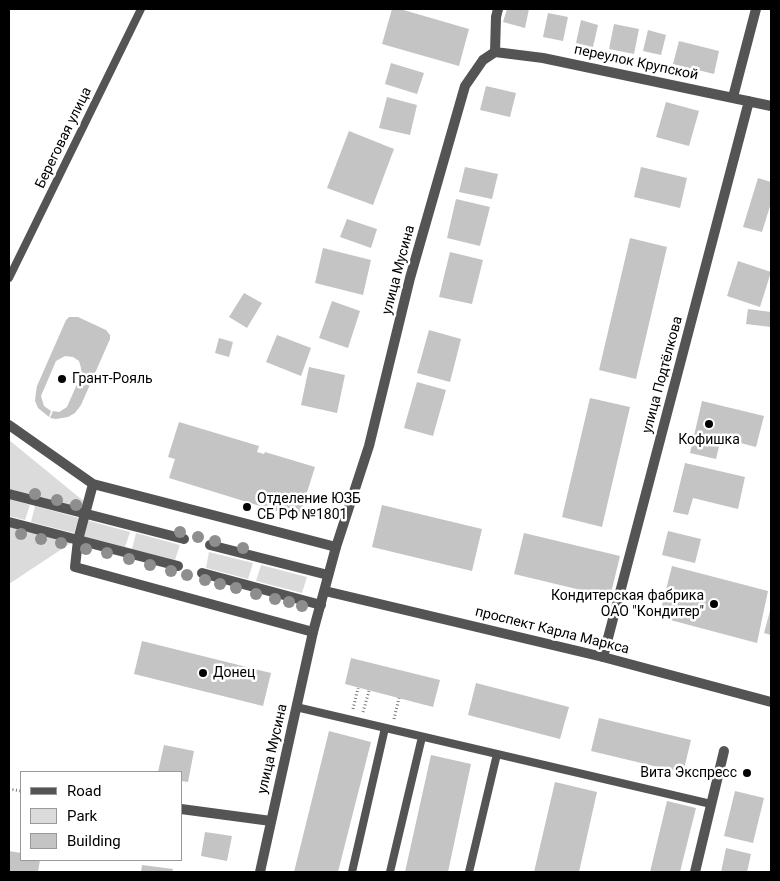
<!DOCTYPE html>
<meta charset="utf-8">
<style>
body{margin:0}
#map{position:relative;width:780px;height:881px;overflow:hidden;background:#fff;font-family:Roboto,sans-serif}
canvas{display:block}
.frame{position:absolute;inset:0;border:10px solid #000;pointer-events:none}
.legend{position:absolute;left:20px;top:771px;width:162px;height:90px;box-sizing:border-box;background:#fff;border:1px solid #999;margin:0;padding:6px 9px;list-style:none;font-size:15px;color:#000}
.legend li{display:flex;align-items:center;gap:10px;height:25px}
.legend b{width:25px;border:1px solid #999}
</style>
<div id="map">
<canvas width="780" height="881"></canvas>
<div class="frame"></div>
<ul class="legend">
<li><b style="height:6px;background:#545454"></b>Road</li>
<li><b style="height:14px;background:#dbdbdb"></b>Park</li>
<li><b style="height:14px;background:#c4c4c4"></b>Building</li>
</ul>
</div>
<script>
const context = document.querySelector('canvas').getContext('2d');
context.lineJoin = 'round';
function paint(path, color) {
  context.fillStyle = color;
  context.fill(path, 'evenodd');
}
function shape(rows) {
  const path = new Path2D();
  for (const r of rows) {
    path.moveTo(r[0], r[1]);
    for (let i = 2; i < r.length; i += 2) path.lineTo(r[i], r[i + 1]);
  }
  return path;
}
function trace(path, color, width, dash) {
  context.strokeStyle = color;
  context.lineWidth = width;
  context.lineCap = dash ? 'butt' : 'round';
  context.setLineDash(dash || []);
  context.stroke(path);
}
function label(font, color, halo, rows, align = 'center') {
  context.font = font + ' Roboto,sans-serif';
  context.lineWidth = 5;
  context.setLineDash([]);
  context.textBaseline = 'middle';
  context.strokeStyle = halo;
  context.fillStyle = color;
  for (const [text, x, y, turn = 0] of rows) {
    context.save();
    context.translate(x, y);
    context.rotate((+turn || 0) * Math.PI / 180);
    context.textAlign = isNaN(turn) ? turn : align;
    if (halo) context.strokeText(text, 0, 0);
    context.fillText(text, 0, 0);
    context.restore();
  }
}
const green = shape([
 [9,440,86,503,83,511,9,492],
 [9,499,30,505,25,520,9,516],
 [35,506,79,518,74,533,31,522],
 [86,520,130,532,125,547,82,536],
 [9,525,74,541,9,584],
 [136,533,180,545,175,560,132,549],
 [209,552,253,563,248,579,206,568],
 [261,565,307,577,302,593,256,581]
]);
const building = shape([
 [392,9,400,9,469,29,459,66,382,44],
 [507,9,529,9,525,28,503,22],
 [548,13,568,17,563,41,543,37],
 [581,20,598,25,593,47,576,43],
 [614,24,639,29,634,54,609,49],
 [648,30,666,35,661,55,643,51],
 [679,41,719,51,714,74,673,64],
 [391,63,424,73,417,94,385,84],
 [486,86,516,93,510,117,480,110],
 [387,97,417,105,410,135,379,128],
 [666,102,699,111,689,146,656,137],
 [349,131,394,149,373,205,327,188],
 [465,167,498,174,492,199,459,192],
 [641,167,687,178,680,208,634,197],
 [758,178,771,182,771,203,762,232,743,227],
 [456,199,490,207,480,246,447,238],
 [347,219,377,229,371,248,340,237],
 [630,238,667,247,636,379,599,370],
 [323,248,371,260,363,295,315,283],
 [450,252,483,260,472,304,439,297],
 [738,261,771,272,760,307,727,296],
 [244,293,262,303,247,328,229,317],
 [332,301,360,311,348,348,319,338],
 [748,309,771,312,771,327,746,324],
 [69,317,78,317,106,330,110,335,110,339,81,405,75,413,68,417,56,419,50,418,53,411,59,412,67,407,81,375,81,368,79,361,73,357,65,356,56,361,41,396,44,406,51,411,49,417,38,408,35,401,36,392,37,386,66,320],
 [429,330,461,339,450,382,417,373],
 [277,335,311,348,301,376,266,362],
 [219,338,233,342,229,357,215,353],
 [309,367,345,375,337,413,301,405],
 [417,382,446,390,433,436,404,428],
 [590,398,630,407,602,527,562,517],
 [702,401,764,416,756,447,721,438,716,459,690,453],
 [179,422,259,446,257,452,264,454,265,452,315,467,299,518,169,478,175,459,168,457],
 [685,463,745,477,738,509,693,498,688,515,673,512],
 [382,505,482,529,472,571,372,547],
 [668,531,701,539,695,563,662,555],
 [524,533,620,556,610,597,514,574],
 [672,566,768,591,757,643,659,617],
 [771,607,771,635,764,633],
 [142,641,271,673,263,706,134,674],
 [351,658,440,680,433,707,345,684],
 [476,683,569,707,560,739,468,715],
 [599,718,691,740,683,773,591,751],
 [329,731,371,742,338,872,294,872],
 [164,745,194,751,188,782,181,781,181,772,158,772],
 [431,755,471,764,448,872,405,872],
 [555,782,597,792,579,872,534,872],
 [735,791,764,798,753,843,724,836],
 [667,801,696,808,680,872,650,872],
 [205,832,232,836,227,861,201,856],
 [726,848,751,854,747,872,721,872],
 [9,851,21,853,21,860,40,860,38,872,9,872],
 [142,865,173,869,172,872,141,872]
]);
const path = shape([
 [353,709,358,688],
 [363,712,369,691],
 [394,719,399,698],
 [9,789,21,791]
]);
const service = shape([
 [9,278,141,9],
 [296,707,711,804],
 [352,872,385,728],
 [390,872,422,737],
 [469,872,497,754]
]);
const pedestrian = shape([
 [9,494,184,539],
 [9,522,178,566],
 [210,545,328,575],
 [202,573,321,605]
]);
const minor = shape([
 [495,52,543,58,771,106],
 [733,97,756,9],
 [336,547,369,446,410,278,465,86,483,60,495,52,496,17,498,9],
 [603,657,749,101],
 [181,809,271,821],
 [260,872,313,632],
 [695,872,724,751]
]);
const tertiary = shape([
 [9,425,93,484,336,547,313,632,75,567,78,540,93,484],
 [325,591,603,657,771,702]
]);
const trees = [
 [35,494],
 [57,500],
 [76,505],
 [180,532],
 [21,534],
 [198,537],
 [41,539],
 [215,541],
 [61,543],
 [243,548],
 [86,549],
 [107,553],
 [129,559],
 [150,565],
 [171,571],
 [187,575],
 [205,580],
 [220,584],
 [236,588],
 [256,594],
 [275,599],
 [289,602],
 [302,606]
];
const markers = [
 [62,379,5,"#000"],
 [709,424,5,"#000"],
 [247,507,5,"#000"],
 [714,604,5,"#000"],
 [203,673,5,"#000"],
 [747,773,5,"#000"]
];
const streetNames = [
 ["переулок Крупской",636,63,12],
 ["Береговая улица",64,138,-64],
 ["улица Мусина",399,270,-75],
 ["улица Подтёлкова",663,375,-75],
 ["проспект Карла Маркса",552,631,14],
 ["улица Мусина",273,749,-77]
];
const poiNames = [
 ["Грант-Рояль",72,379],
 ["Кофишка",709,440,"center"],
 ["Отделение ЮЗБ",257,499],
 ["СБ РФ №1801",257,515],
 ["Кондитерская фабрика",704,596,"right"],
 ["ОАО \"Кондитер\"",704,612,"right"],
 ["Донец",213,673],
 ["Вита Экспресс",737,773,"right"]
];
paint(green, '#dbdbdb');
paint(building, '#c4c4c4');
trace(path, '#767676', 3, [1, 2.5]);
trace(service, '#545454', 8);
trace(pedestrian, '#545454', 10);
trace(minor, '#545454', 10);
trace(tertiary, '#545454', 10);
context.fillStyle = '#8e8e8e';
for (const [x, y] of trees) {
  context.beginPath();
  context.arc(x, y, 6, 0, 2 * Math.PI);
  context.fill();
}
for (const [x, y, r, color] of markers) {
  const dot = new Path2D();
  dot.arc(x, y, r, 0, 2 * Math.PI);
  context.fillStyle = color;
  context.fill(dot);
  trace(dot, '#fff', 2);
}
label('14px', '#000', '#fff', streetNames);
label('14px', '#000', '#fff', poiNames, 'left');
</script>
